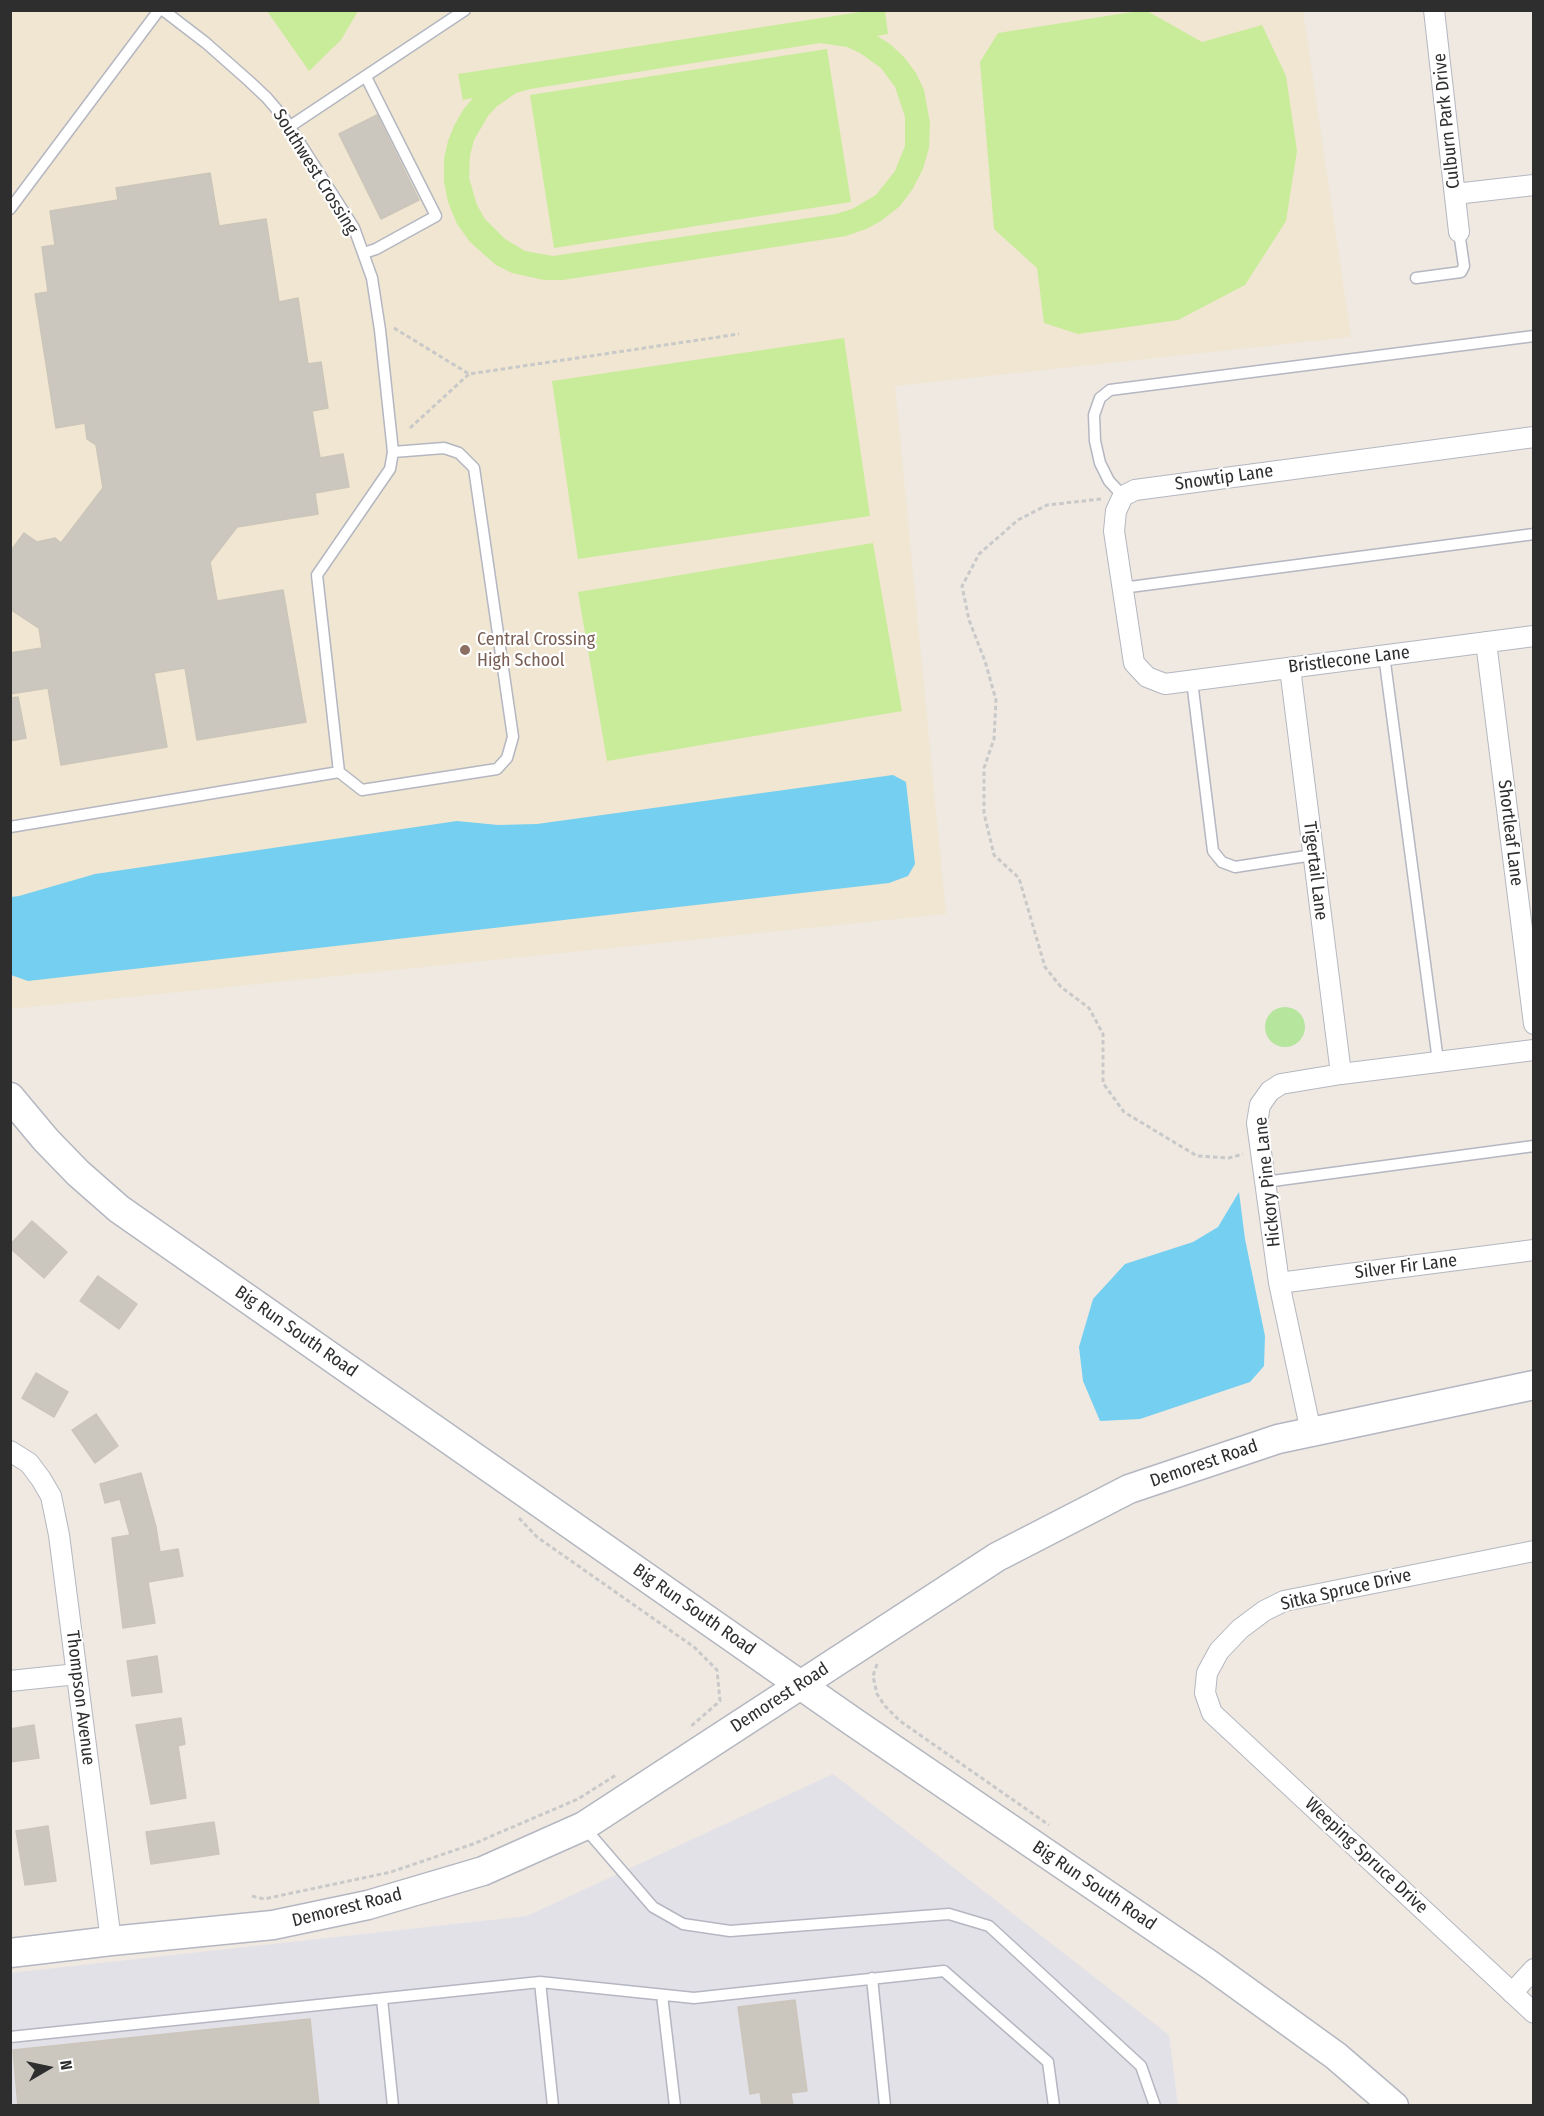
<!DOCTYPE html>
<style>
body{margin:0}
#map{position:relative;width:1544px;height:2116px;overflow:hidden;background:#efe9e1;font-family:"Fira Sans Condensed",sans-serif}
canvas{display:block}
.frame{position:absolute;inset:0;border:12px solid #2e2e2e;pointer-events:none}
.north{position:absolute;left:18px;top:2038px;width:60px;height:60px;-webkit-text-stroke:4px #fff;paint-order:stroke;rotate:81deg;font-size:16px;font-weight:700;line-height:24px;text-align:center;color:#2e2e2e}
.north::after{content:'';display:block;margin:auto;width:21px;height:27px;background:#2e2e2e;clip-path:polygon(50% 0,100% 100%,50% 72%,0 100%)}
</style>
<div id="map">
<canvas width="1544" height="2116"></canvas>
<div class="frame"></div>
<div class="north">N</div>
</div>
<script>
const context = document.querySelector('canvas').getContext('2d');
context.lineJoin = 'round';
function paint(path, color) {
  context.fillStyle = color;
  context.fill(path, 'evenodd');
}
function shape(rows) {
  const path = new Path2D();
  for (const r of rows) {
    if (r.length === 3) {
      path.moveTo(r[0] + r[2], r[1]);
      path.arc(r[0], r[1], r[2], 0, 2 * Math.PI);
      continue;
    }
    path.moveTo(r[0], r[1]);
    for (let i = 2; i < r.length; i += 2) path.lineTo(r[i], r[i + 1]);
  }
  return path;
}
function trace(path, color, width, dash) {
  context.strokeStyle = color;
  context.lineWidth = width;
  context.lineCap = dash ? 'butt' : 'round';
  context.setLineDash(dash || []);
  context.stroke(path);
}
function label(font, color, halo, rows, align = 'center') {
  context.font = font + ' "Fira Sans Condensed",sans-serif';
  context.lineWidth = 4.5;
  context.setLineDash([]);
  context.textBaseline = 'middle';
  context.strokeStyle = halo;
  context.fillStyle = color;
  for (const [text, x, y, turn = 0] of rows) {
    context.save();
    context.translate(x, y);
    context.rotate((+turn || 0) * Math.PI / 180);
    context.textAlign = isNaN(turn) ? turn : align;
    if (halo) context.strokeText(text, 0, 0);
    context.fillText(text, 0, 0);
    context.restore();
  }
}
const industrial = shape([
 [833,1774,1169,2035,1178,2105,11,2105,10,1973,527,1916]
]);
const education = shape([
 [11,11,1303,11,1351,337,895,386,946,914,11,1009]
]);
const green = shape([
 [1285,1027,20]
]);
const pitch = shape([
 [873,10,885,11,888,34,877,36,890,44,904,57,916,73,924,90,930,123,929,148,923,169,912,190,900,206,881,221,866,229,846,236,563,280,544,280,512,273,496,265,470,242,457,224,448,202,444,182,444,159,448,141,454,126,463,110,473,98,463,100,458,74],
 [820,43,847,47,860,53,881,68,895,87,905,117,905,146,895,171,876,195,852,209,836,214,553,256,525,251,505,239,485,219,477,205,469,178,470,155,474,140,488,116,496,107,516,93,530,89],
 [267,11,358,11,341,40,309,71],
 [1139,11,1147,11,1202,42,1262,25,1286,76,1297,151,1286,221,1245,285,1178,320,1078,334,1044,323,1037,268,994,229,980,62,998,33],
 [827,49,851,202,554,248,530,95],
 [844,338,870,516,578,559,552,381],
 [873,543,902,711,607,761,578,592]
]);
const water = shape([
 [893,775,906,782,915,864,908,876,889,883,28,981,11,975,11,897,19,896,95,874,457,821,498,825,537,824],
 [1239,1192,1245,1239,1265,1336,1264,1366,1250,1382,1140,1419,1100,1421,1083,1381,1079,1347,1093,1299,1125,1264,1193,1242,1218,1227]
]);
const building = shape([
 [377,115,419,200,381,219,339,134,377,115],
 [210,173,219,226,266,219,279,302,298,298,308,364,321,362,328,408,312,411,320,458,343,454,349,487,315,493,318,514,237,527,210,562,217,601,283,590,306,722,197,740,185,668,154,673,167,747,61,765,48,688,10,694,10,653,42,648,39,628,10,609,10,552,24,533,37,542,55,538,61,543,103,488,96,445,87,439,85,423,56,428,35,294,48,292,42,247,55,245,50,211,118,200,116,188,210,173],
 [18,697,26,738,10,741,10,698,18,697],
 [32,1221,67,1252,44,1278,10,1248,10,1245,32,1221],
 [98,1276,137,1304,119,1329,80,1301,98,1276],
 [36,1373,68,1392,54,1417,22,1398,36,1373],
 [96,1414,118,1446,95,1463,72,1430,96,1414],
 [141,1473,156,1527,160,1552,178,1549,183,1576,148,1582,155,1623,123,1628,112,1538,130,1535,120,1499,105,1503,100,1484,141,1473],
 [157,1656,162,1692,132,1696,127,1661,157,1656],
 [181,1718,185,1744,178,1746,186,1798,151,1804,136,1725,181,1718],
 [34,1725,39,1758,10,1762,10,1729,34,1725],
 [214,1822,219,1854,151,1864,146,1832,214,1822],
 [48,1826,56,1881,25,1885,16,1831,48,1826],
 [795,2000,807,2091,791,2093,793,2106,762,2106,760,2092,750,2094,738,2007,795,2000],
 [310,2019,319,2106,18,2106,13,2050,310,2019]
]);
const path = shape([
 [394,328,469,374,739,334],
 [410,428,469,374],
 [1101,499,1047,505,1018,520,979,554,962,586,969,620,985,661,996,700,994,739,984,768,984,813,994,855,1019,878,1045,967,1061,987,1089,1008,1103,1034,1103,1083,1124,1112,1197,1156,1229,1158,1243,1154],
 [519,1518,537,1537,694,1647,717,1670,720,1701,689,1728],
 [877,1664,873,1676,877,1694,885,1706,900,1721,1049,1825],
 [252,1896,264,1899,391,1872,473,1844,578,1799,616,1775]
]);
const lane = shape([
 [163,10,206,43,249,81,267,98,284,118,354,228,372,278,380,330,393,452,390,469,317,575,339,772,362,790,497,769,507,758,513,737,474,468,459,453,444,448,393,452],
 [289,127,465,10],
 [10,209,159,10],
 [364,253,376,249,436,216,366,77],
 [1416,278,1461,272,1464,266,1459,232],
 [1123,496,1109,481,1100,463,1095,441,1094,415,1100,398,1110,390,1534,336],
 [1122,588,1534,534],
 [1384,655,1438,1061],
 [1192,681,1213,851,1222,862,1235,867,1313,855],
 [10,827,339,772],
 [1265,1182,1534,1146],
 [584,1827,653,1907,683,1924,730,1931,949,1914,989,1926,1141,2066,1155,2106],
 [872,1978,885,2106],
 [540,1982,553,2106],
 [662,1995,675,2106],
 [382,1999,393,2106],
 [10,2037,540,1982,694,1998,944,1971,1048,2062,1054,2106]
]);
const street = shape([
 [1434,10,1459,232],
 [1455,194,1534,185],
 [1534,437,1135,490,1123,496,1116,511,1114,531,1134,663,1147,677,1165,684,1534,636],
 [1486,642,1534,1024],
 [1290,668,1341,1074],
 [1279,1283,1534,1250],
 [1311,1432,1279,1283,1257,1123,1260,1105,1270,1091,1281,1084,1341,1074,1534,1050],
 [10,1451,29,1463,41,1479,51,1496,59,1535,111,1941],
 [1534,1551,1284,1601,1264,1611,1240,1629,1219,1651,1207,1673,1205,1693,1212,1713,1534,2013],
 [10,1681,77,1674],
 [1512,1993,1534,1969]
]);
const secondary = shape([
 [10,1097,46,1140,78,1173,119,1209,852,1721,1210,1965,1336,2056,1394,2106],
 [10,1953,111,1941,273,1925,368,1905,483,1871,584,1826,997,1557,1129,1489,1278,1439,1534,1385]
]);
const markers = [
 [465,650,6,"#8d6e63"]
];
const streetNames = [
 ["Culburn Park Drive",1447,121,-96],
 ["Southwest Crossing",315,172,58],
 ["Snowtip Lane",1224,478,-8],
 ["Bristlecone Lane",1349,660,-7],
 ["Shortleaf Lane",1510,833,83],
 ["Tigertail Lane",1315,871,83],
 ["Hickory Pine Lane",1268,1182,-96],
 ["Silver Fir Lane",1406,1267,-7],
 ["Big Run South Road",296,1332,35],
 ["Demorest Road",1204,1464,-19],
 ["Sitka Spruce Drive",1346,1590,-13],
 ["Big Run South Road",694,1610,35],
 ["Thompson Avenue",80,1698,83],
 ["Demorest Road",780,1698,-33],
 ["Weeping Spruce Drive",1366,1856,43],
 ["Big Run South Road",1094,1886,34],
 ["Demorest Road",347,1908,-14]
];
const educationNames = [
 ["Central Crossing",477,640],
 ["High School",477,661]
];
paint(industrial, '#e3e1e8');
paint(education, '#f0e6d1');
paint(green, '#b6e59e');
paint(pitch, '#c9ec9a');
paint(water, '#75cff0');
paint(building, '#cbc7bf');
trace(building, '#cbc5ba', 1.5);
trace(lane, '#b4b7c1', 13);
trace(street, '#b4b7c1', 22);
trace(secondary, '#b4b7c1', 31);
trace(path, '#c9c9c9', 3, [4.5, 3]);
trace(lane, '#fff', 10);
trace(street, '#fff', 20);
trace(secondary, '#fff', 28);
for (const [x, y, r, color] of markers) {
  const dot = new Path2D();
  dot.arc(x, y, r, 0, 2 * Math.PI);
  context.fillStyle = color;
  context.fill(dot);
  trace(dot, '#fff', 2);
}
label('18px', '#2e2e2e', '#fff', streetNames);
label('18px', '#785e54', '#fff', educationNames, 'left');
</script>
